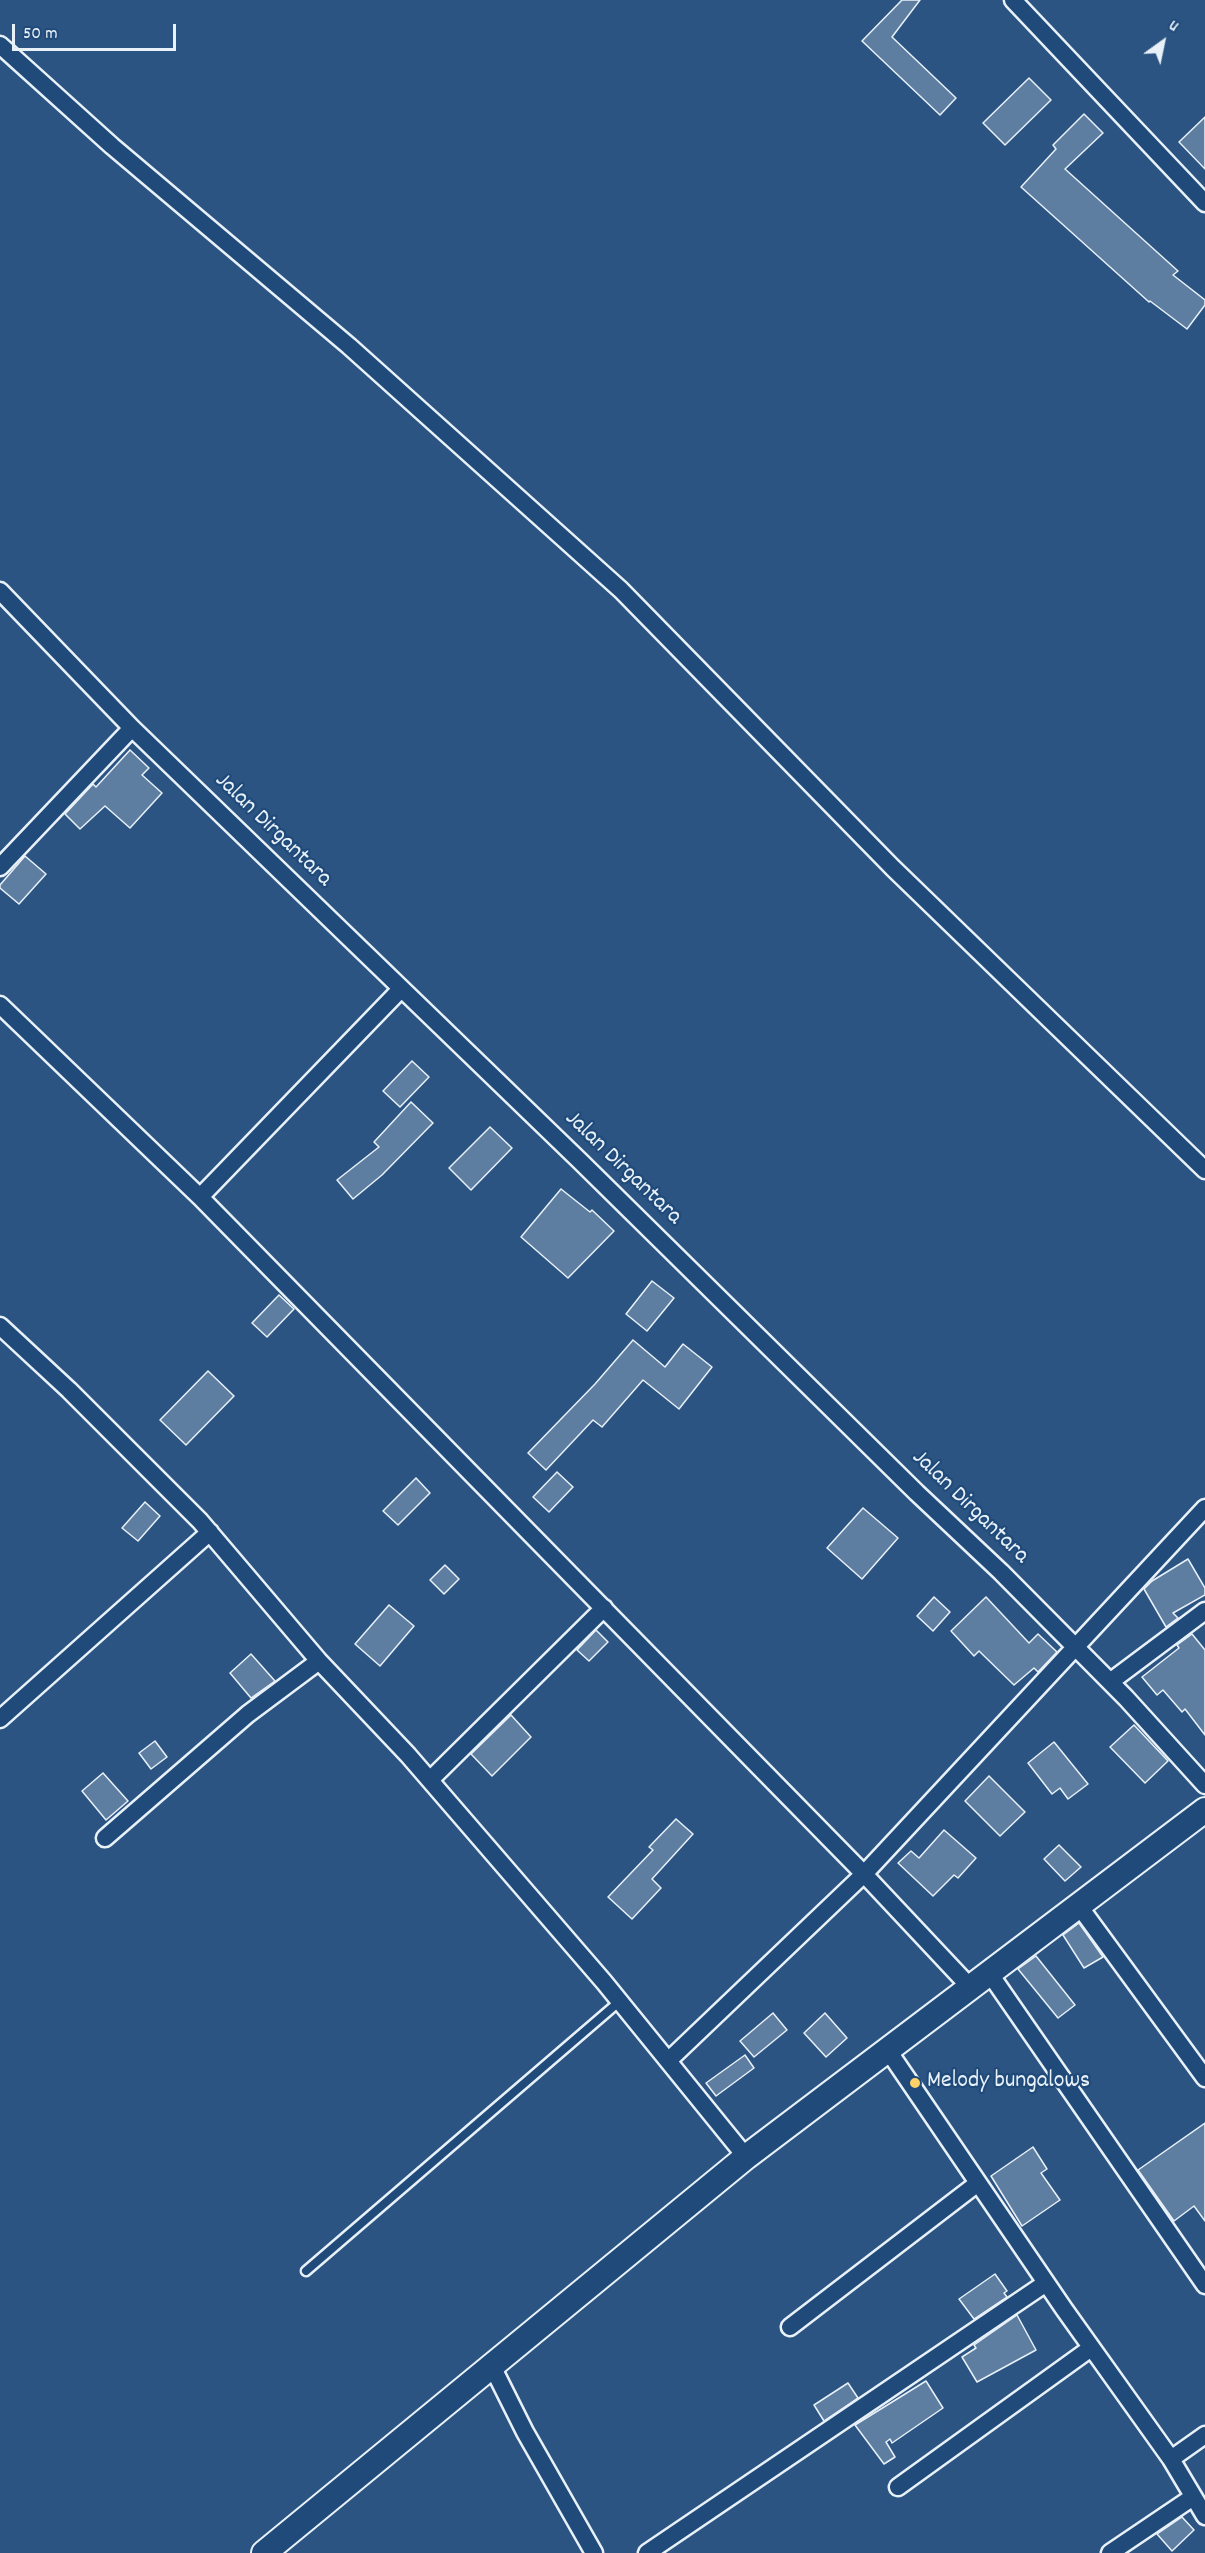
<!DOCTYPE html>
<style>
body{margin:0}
#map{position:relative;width:1205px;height:2553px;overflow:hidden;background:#2b5482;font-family:Dekko,sans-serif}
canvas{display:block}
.north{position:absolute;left:1133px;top:12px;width:60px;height:60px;-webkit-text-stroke:4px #1f4a7a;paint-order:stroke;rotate:33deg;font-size:16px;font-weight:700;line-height:24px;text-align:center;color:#e8f1f8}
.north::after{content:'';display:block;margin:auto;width:21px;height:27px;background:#e8f1f8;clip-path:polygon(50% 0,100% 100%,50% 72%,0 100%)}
.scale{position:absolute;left:12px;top:24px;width:164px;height:27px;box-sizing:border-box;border:3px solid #e8f1f8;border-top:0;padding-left:8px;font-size:18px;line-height:21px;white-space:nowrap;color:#e8f1f8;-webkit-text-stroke:4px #1f4a7a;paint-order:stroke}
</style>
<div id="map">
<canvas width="1205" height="2553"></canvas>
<div class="north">U</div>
<div class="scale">50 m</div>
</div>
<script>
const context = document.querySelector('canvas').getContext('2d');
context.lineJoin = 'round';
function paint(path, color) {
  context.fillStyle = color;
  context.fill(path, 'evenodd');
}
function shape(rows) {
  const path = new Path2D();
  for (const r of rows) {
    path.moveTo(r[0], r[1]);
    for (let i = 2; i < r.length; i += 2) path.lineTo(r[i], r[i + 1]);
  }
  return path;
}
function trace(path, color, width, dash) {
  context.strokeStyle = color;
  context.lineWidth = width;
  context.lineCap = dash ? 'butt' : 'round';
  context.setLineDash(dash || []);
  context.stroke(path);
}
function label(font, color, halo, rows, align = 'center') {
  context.font = font + ' Dekko,sans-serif';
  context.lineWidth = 4.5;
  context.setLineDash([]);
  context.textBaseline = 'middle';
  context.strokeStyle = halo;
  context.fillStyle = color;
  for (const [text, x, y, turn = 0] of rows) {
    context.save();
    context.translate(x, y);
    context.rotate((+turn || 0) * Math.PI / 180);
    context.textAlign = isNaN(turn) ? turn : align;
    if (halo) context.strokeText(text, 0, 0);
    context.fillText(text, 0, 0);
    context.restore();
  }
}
const building = shape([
 [902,0,920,0,892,37,956,98,940,115,862,41,902,0],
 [1029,78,1051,100,1005,145,983,123,1029,78],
 [1084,114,1103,133,1065,169,1178,271,1173,275,1205,300,1205,305,1187,329,1150,301,1149,302,1021,187,1056,149,1053,145,1084,114],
 [1205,117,1205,169,1179,142,1205,117],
 [130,750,149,768,142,775,162,793,130,828,105,806,80,829,65,814,93,784,96,787,130,750],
 [25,856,46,874,19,904,0,888,0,885,25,856],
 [412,1061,429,1077,400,1107,383,1091,412,1061],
 [411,1102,433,1123,382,1175,353,1199,337,1180,379,1147,374,1142,411,1102],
 [490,1127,512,1148,471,1190,449,1168,490,1127],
 [561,1189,590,1212,592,1210,614,1231,568,1278,521,1237,561,1189],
 [652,1281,674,1298,647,1331,626,1314,652,1281],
 [279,1295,294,1309,267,1337,252,1323,279,1295],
 [633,1340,665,1367,683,1344,712,1367,679,1409,643,1380,602,1427,593,1420,546,1470,528,1453,595,1384,633,1340],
 [208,1371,234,1396,186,1445,160,1420,208,1371],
 [557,1472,573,1487,549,1512,533,1497,557,1472],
 [416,1478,430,1493,398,1525,383,1511,416,1478],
 [145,1502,160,1516,138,1541,122,1528,145,1502],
 [863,1508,898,1538,862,1579,827,1548,863,1508],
 [1188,1559,1205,1588,1205,1595,1173,1613,1178,1618,1166,1627,1144,1589,1152,1581,1188,1559],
 [445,1565,459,1579,444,1594,430,1580,445,1565],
 [934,1597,950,1612,933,1631,917,1616,934,1597],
 [986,1597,1029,1643,1038,1634,1057,1652,1038,1672,1034,1668,1014,1685,979,1651,974,1656,951,1631,986,1597],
 [389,1605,414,1626,380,1666,355,1644,389,1605],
 [596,1630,608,1642,589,1661,577,1650,596,1630],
 [1192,1634,1205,1650,1205,1735,1185,1709,1182,1712,1163,1690,1157,1695,1142,1677,1179,1648,1177,1645,1192,1634],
 [251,1654,275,1681,251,1698,230,1673,251,1654],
 [511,1715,531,1737,492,1776,471,1754,511,1715],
 [1134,1725,1168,1761,1145,1783,1110,1747,1134,1725],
 [155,1741,167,1757,151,1769,139,1753,155,1741],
 [1054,1742,1088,1784,1068,1799,1060,1788,1052,1794,1028,1763,1054,1742],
 [103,1773,128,1801,106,1820,82,1791,103,1773],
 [989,1776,1025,1812,1000,1836,965,1801,989,1776],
 [676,1819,693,1834,652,1879,661,1888,632,1919,608,1897,653,1850,649,1847,676,1819],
 [944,1830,976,1858,958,1878,954,1875,933,1896,898,1863,911,1851,919,1858,944,1830],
 [1059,1845,1081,1867,1065,1881,1044,1859,1059,1845],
 [1079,1923,1103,1957,1084,1968,1063,1935,1079,1923],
 [1036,1956,1075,2005,1058,2018,1018,1969,1036,1956],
 [773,2013,787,2030,754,2057,740,2041,773,2013],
 [825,2013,847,2038,826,2057,804,2033,825,2013],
 [745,2055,754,2068,716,2096,706,2083,745,2055],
 [1205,2123,1205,2221,1194,2206,1174,2221,1138,2170,1205,2123],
 [1033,2147,1047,2169,1041,2173,1060,2200,1022,2226,991,2176,1033,2147],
 [995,2274,1007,2291,1004,2293,1007,2297,974,2319,959,2299,995,2274],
 [1017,2315,1036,2350,977,2382,962,2357,976,2348,974,2345,1017,2315],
 [926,2381,943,2408,892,2443,890,2439,886,2442,895,2457,884,2464,855,2425,926,2381],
 [848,2383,858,2398,824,2421,814,2405,848,2383],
 [1182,2517,1194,2530,1172,2551,1157,2534,1182,2517]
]);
const lane = shape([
 [306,2271,620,2001]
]);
const street = shape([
 [1013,0,1205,203],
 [0,45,112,146,349,346,621,590,893,868,1205,1170],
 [0,591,132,728,580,1161,917,1493,1001,1572,1126,1698,1205,1785],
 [0,867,132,728],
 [0,1005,200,1197,864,1874,971,1988],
 [200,1197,401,989],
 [0,1326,69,1390,200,1521,319,1661,408,1755,604,1982,746,2157],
 [1110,1682,1205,1611],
 [0,1719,210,1532],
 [430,1780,604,1608],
 [105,1838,248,1714,319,1661],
 [1079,1906,1205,2078],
 [990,1974,1205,2285],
 [887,2049,1064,2309,1171,2459,1205,2516],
 [669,2060,864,1874,1205,1508],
 [790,2327,978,2183],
 [492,2366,525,2432,594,2553],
 [1171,2459,1205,2435],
 [898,2487,1091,2348],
 [647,2553,1046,2283],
 [1110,2553,1193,2497]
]);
const secondary = shape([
 [264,2553,746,2157,1205,1810]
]);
const markers = [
 [915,2083,6,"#ffd166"]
];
const streetNames = [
 ["Jalan Dirgantara",272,831,44],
 ["Jalan Dirgantara",622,1169,44],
 ["Jalan Dirgantara",969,1508,44]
];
const poiNames = [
 ["Melody bungalows",927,2083]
];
paint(building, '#5d7da1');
trace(building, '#e8f1f8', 1.5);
trace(lane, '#e8f1f8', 13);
trace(street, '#e8f1f8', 21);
trace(secondary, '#e8f1f8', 28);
trace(lane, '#1f4a7a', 8);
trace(street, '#1f4a7a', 16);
trace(secondary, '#1f4a7a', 24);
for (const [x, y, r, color] of markers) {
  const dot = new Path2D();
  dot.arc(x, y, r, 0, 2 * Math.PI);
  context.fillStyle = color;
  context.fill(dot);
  trace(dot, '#1f4a7a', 2);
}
label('24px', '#e8f1f8', '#1f4a7a', streetNames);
label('24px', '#e8f1f8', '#1f4a7a', poiNames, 'left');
</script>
